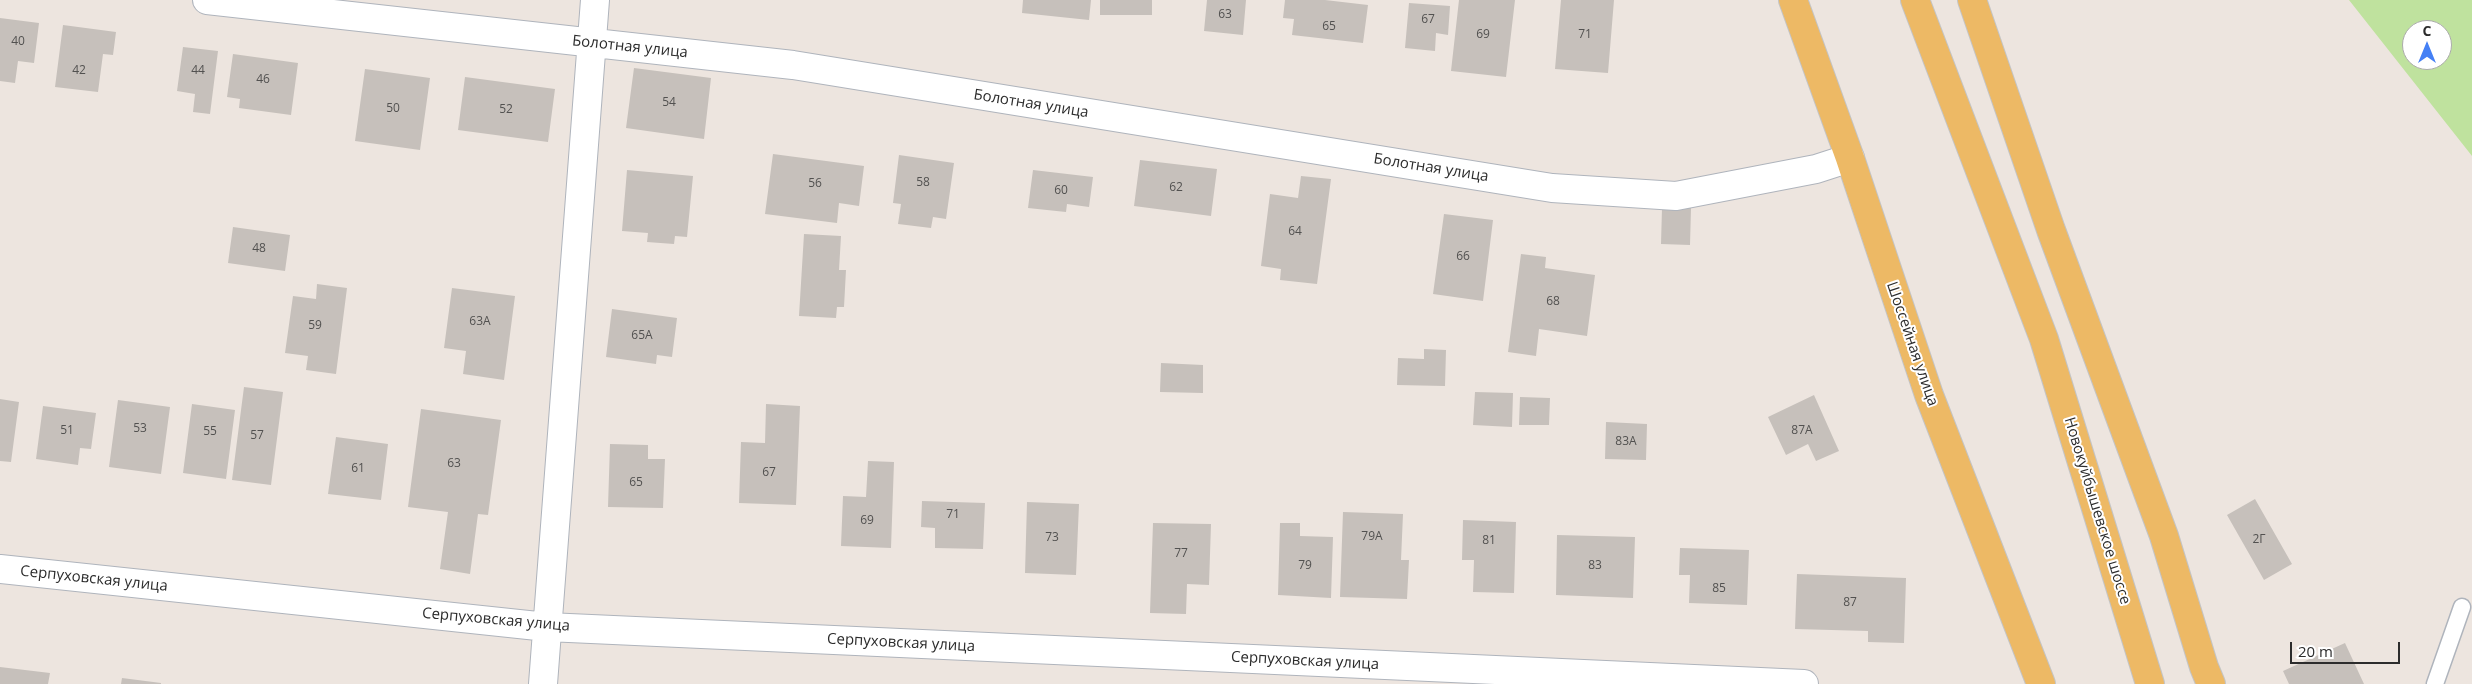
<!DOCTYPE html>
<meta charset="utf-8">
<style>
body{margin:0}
#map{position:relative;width:2472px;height:684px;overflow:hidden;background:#ede5df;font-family:"Open Sans",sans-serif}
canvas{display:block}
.north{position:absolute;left:2402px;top:20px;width:50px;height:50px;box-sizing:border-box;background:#fff;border:1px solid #ababab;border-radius:50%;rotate:0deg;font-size:14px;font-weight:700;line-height:20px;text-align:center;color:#2c2c2c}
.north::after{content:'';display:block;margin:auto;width:18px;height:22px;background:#4580f5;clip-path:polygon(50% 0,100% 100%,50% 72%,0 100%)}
.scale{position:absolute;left:2290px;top:642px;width:110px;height:22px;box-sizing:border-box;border:2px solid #2c2c2c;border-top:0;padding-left:6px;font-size:15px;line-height:18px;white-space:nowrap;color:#2c2c2c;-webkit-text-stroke:4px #fff;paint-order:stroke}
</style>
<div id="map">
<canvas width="2472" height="684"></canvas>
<div class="north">С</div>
<div class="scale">20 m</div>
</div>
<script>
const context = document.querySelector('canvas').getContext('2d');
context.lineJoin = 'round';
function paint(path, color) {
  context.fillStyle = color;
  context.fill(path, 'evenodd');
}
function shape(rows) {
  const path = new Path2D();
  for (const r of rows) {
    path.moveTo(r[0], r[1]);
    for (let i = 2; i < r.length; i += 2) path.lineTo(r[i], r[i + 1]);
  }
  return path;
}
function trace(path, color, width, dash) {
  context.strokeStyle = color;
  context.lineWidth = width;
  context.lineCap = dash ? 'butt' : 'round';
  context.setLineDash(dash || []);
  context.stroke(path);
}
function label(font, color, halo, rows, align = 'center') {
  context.font = font + ' "Open Sans",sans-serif';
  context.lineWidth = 4;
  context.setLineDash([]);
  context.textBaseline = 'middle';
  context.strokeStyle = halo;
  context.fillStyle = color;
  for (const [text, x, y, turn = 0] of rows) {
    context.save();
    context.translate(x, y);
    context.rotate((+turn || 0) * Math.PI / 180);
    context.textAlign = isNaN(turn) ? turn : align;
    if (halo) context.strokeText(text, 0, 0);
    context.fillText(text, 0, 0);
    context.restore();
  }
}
const green = shape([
 [2349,0,2472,0,2472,156],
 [2412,30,2442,30,2442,60,2412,60]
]);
const building = shape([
 [1023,0,1091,0,1089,20,1022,13],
 [1100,0,1152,0,1152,15,1100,15],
 [1207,0,1246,0,1243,35,1204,31],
 [1285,0,1325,0,1368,5,1363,43,1292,35,1294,19,1283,18],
 [1459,0,1515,0,1506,77,1451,71],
 [1561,0,1614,0,1608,73,1555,69],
 [1409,3,1450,6,1448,35,1436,33,1435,51,1405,48],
 [0,18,39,23,34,63,18,61,15,83,0,81],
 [63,25,116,32,113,55,103,54,98,92,55,87],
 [183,47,218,51,210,114,193,112,195,94,177,91],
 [233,54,298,63,291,115,239,108,240,99,227,97],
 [634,68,711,78,704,139,626,128],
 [365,69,430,78,420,150,355,141],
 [465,77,555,89,548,142,458,130],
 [773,154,864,166,859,206,839,203,837,223,765,214],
 [899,155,954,163,946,219,933,217,931,228,898,224,901,204,893,203],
 [1140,160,1217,169,1211,216,1134,206],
 [627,170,693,176,687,237,675,236,674,244,647,242,648,233,622,231],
 [1033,170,1093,177,1089,207,1067,204,1066,212,1028,208],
 [1301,176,1331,179,1317,284,1280,280,1281,269,1261,266,1270,194,1298,198],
 [1662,208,1691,208,1690,245,1661,244],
 [1444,214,1493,220,1483,301,1433,294],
 [233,227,290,235,285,271,228,263],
 [804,234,841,236,839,270,846,270,844,307,837,307,836,318,799,316],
 [1521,254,1546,257,1545,268,1595,275,1587,336,1539,329,1536,356,1508,352],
 [317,284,347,288,336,374,306,370,308,356,285,353,293,296,316,299],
 [452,288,515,296,504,380,463,374,466,351,444,348],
 [612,309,677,318,672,357,657,355,656,364,606,357],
 [1424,349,1446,350,1445,386,1397,385,1398,358,1424,359],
 [1161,363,1203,365,1203,393,1160,392],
 [244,387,283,392,271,485,232,480],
 [1475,392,1513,393,1512,427,1473,425],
 [1814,395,1839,451,1816,461,1808,444,1786,455,1768,417],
 [1520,397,1550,398,1549,425,1519,425],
 [0,399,19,402,11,462,0,461],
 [118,400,170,407,161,474,109,467],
 [192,404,235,410,226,479,183,473],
 [766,404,800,406,796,505,739,503,741,442,765,443],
 [43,406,96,413,91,449,80,448,78,465,36,459],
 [421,409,501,420,488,515,478,514,470,574,440,569,448,512,408,507],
 [1606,422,1647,424,1646,460,1605,459],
 [336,437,388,444,381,500,328,494],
 [610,444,648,445,648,459,665,459,663,508,608,507],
 [868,461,894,462,891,548,841,546,843,496,866,497],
 [2255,499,2292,564,2264,580,2227,515],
 [922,501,985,503,983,549,935,548,935,528,921,527],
 [1027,502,1079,504,1076,575,1025,573],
 [1343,512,1403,514,1401,560,1409,560,1407,599,1340,597],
 [1463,520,1516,522,1514,593,1473,592,1474,560,1462,560],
 [1153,523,1211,524,1209,585,1187,584,1186,614,1150,613],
 [1280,523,1300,523,1300,536,1333,537,1331,598,1278,595],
 [1557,535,1635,537,1633,598,1556,595],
 [1680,548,1749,550,1747,605,1689,603,1690,575,1679,575],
 [1797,574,1906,578,1904,643,1868,642,1868,631,1795,629],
 [2345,643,2364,684,2289,684,2283,671],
 [0,667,50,673,48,684,0,684],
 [122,678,161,683,161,684,121,684]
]);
const lane = shape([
 [2435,684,2462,607]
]);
const street = shape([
 [207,0,793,65,1552,188,1676,196,1816,169,1850,158],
 [0,569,547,627,1804,684],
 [543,684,595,0]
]);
const primary = shape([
 [1793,0,1850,158,1929,395,2041,684],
 [1915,0,2044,339,2150,684],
 [1972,0,2051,230,2164,536,2204,667,2211,684]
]);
const numberNames = [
 ["63",1225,15],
 ["67",1428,20],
 ["65",1329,27],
 ["69",1483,35],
 ["71",1585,35],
 ["40",18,42],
 ["42",79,71],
 ["44",198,71],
 ["46",263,80],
 ["54",669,103],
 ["50",393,109],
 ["52",506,110],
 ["58",923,183],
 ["56",815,184],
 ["62",1176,188],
 ["60",1061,191],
 ["64",1295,232],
 ["48",259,249],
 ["66",1463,257],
 ["68",1553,302],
 ["63А",480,322],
 ["59",315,326],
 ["65А",642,336],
 ["53",140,429],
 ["51",67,431],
 ["87А",1802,431],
 ["55",210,432],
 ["57",257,436],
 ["83А",1626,442],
 ["63",454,464],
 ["61",358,469],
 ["67",769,473],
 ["65",636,483],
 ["71",953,515],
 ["69",867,521],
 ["79А",1372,537],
 ["73",1052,538],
 ["2Г",2259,540],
 ["81",1489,541],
 ["77",1181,554],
 ["79",1305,566],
 ["83",1595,566],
 ["85",1719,589],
 ["87",1850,603]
];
const streetNames = [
 ["Болотная улица",630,47,6],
 ["Болотная улица",1031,104,9],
 ["Болотная улица",1431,168,9],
 ["Шоссейная улица",1912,344,71],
 ["Новокуйбышевское шоссе",2097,511,73],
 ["Серпуховская улица",94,579,6],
 ["Серпуховская улица",496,620,5],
 ["Серпуховская улица",901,643,3],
 ["Серпуховская улица",1305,661,3]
];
paint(green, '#bfe29e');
paint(building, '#c6c0bb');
trace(lane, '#afb4bc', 19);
trace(street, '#afb4bc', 30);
trace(primary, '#c4c4c4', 30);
trace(lane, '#fff', 16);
trace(street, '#fff', 28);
trace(primary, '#edb965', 28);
label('12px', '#525150', null, numberNames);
label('15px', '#2c2c2c', '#fff', streetNames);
</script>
